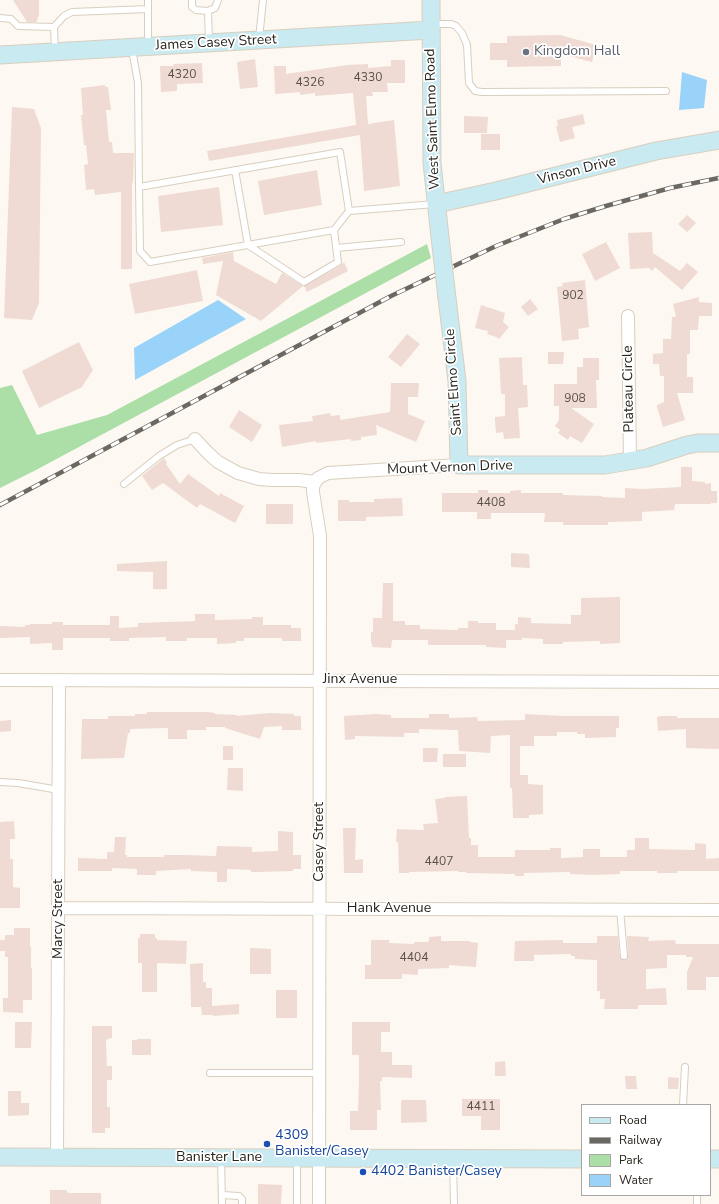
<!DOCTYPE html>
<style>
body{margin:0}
#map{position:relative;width:719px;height:1204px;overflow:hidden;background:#fdf9f2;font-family:"Nunito Sans",sans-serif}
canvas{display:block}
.legend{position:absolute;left:581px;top:1104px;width:130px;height:92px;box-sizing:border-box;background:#fff;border:1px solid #a9a7a5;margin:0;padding:5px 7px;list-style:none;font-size:12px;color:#27231d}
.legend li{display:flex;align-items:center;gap:8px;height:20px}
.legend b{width:20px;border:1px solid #a9a7a5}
</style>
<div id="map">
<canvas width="719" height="1204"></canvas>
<ul class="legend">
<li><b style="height:5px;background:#caeaf2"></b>Road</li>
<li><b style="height:5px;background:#6b6761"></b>Railway</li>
<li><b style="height:11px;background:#acdea8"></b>Park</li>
<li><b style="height:11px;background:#9ad3fa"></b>Water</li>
</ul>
</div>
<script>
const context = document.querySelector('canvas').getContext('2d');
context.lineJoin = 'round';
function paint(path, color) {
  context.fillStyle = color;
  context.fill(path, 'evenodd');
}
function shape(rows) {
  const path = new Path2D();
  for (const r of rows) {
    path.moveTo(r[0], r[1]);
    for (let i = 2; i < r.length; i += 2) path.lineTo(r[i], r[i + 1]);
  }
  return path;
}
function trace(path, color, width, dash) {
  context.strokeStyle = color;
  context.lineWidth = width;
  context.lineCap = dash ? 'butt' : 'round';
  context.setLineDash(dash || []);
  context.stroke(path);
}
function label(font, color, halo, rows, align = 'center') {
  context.font = font + ' "Nunito Sans",sans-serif';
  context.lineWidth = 3.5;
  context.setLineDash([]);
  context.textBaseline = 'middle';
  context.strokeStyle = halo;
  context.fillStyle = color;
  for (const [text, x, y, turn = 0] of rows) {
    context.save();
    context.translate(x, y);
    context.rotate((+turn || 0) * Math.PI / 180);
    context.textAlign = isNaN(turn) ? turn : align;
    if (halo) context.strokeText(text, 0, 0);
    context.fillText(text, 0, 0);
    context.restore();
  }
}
const green = shape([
 [427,244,431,258,36,470,0,488,0,388,12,385,37,435,107,415]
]);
const water = shape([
 [682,72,707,80,704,108,679,110],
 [218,300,246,319,135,380,134,348]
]);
const building = shape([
 [13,0,39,0,39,14,37,21,36,22,27,22],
 [560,35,596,45,592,62,561,54,561,66,507,67,507,60,490,60,490,43,507,43,507,36],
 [255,59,258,87,240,89,237,62],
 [391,60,405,60,405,83,387,83,388,92,372,92,373,96,366,96,368,124,394,120,400,186,364,191,360,135,209,161,207,151,356,125,353,93,315,96,315,93,300,95,300,92,275,94,274,66,286,66,286,74,348,65,368,64,368,68,391,66],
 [202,63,203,83,177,84,177,91,161,92,160,66,174,66,173,64],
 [105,85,105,87,108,87,111,110,106,110,109,142,112,142,113,153,134,153,133,183,132,183,132,269,121,269,121,192,95,195,94,189,86,190,84,165,88,164,86,145,84,145,81,115,83,115,81,88],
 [12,107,34,109,41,128,39,303,32,320,4,318],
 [583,114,585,124,572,127,575,138,560,142,556,126,558,126,557,120],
 [464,116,488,117,487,133,464,133],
 [481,134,500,134,500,150,481,150],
 [317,170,322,205,264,215,258,181],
 [219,187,223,225,161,232,158,196],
 [687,215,696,223,687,232,678,224],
 [652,232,653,253,680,271,687,263,698,272,682,290,655,267,652,271,649,268,630,269,628,233],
 [606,242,620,268,595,281,582,254],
 [233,252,234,261,276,284,282,273,303,286,261,321,216,295,223,261,203,264,202,258],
 [344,262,348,271,307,292,304,286,340,266],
 [197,270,203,301,135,314,129,284],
 [585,280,589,327,578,329,579,339,562,341,557,287,563,286,562,283],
 [699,297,699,302,712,303,712,316,699,316,698,330,690,330,690,354,687,354,687,377,693,377,693,393,677,393,685,420,663,427,657,407,657,405,664,402,664,376,660,376,659,364,653,364,653,354,663,353,663,339,671,339,672,317,676,317,673,304],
 [530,299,538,309,528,316,521,307],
 [481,305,505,313,503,322,509,327,499,339,496,337,487,334,488,331,475,328],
 [407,334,420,344,401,367,388,357],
 [79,342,93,370,82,387,39,408,22,371],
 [548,352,564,352,563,364,548,364],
 [522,357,523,385,527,385,528,407,518,408,520,438,504,439,503,432,496,433,495,421,495,417,505,416,505,394,501,394,499,358],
 [583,358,599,358,599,380,596,380,597,408,571,408,594,424,582,443,570,436,568,440,558,433,560,430,555,426,559,420,559,406,554,406,554,384,577,384,577,367,583,367],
 [391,383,419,383,418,397,408,397,408,414,425,421,416,442,376,425,377,435,361,437,361,440,351,441,351,439,316,443,316,441,282,447,279,425,313,421,312,416,325,414,330,413,331,416,340,415,340,420,390,412],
 [239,410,262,425,252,442,229,427],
 [164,458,167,463,166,464,180,484,188,474,219,496,220,493,244,506,235,523,200,504,197,508,163,483,152,490,142,476],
 [681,467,692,467,692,481,705,482,705,484,711,483,711,491,717,491,717,503,711,503,711,504,675,504,674,510,642,512,642,521,608,522,608,525,563,525,563,522,544,522,545,513,491,513,491,519,477,519,477,512,442,512,442,493,478,493,478,490,488,490,488,493,510,493,510,491,521,490,521,493,563,493,563,495,602,496,602,497,625,498,625,488,642,489,681,487],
 [402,498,403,516,366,517,366,521,338,521,338,500,349,500,349,502,374,502,374,499],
 [266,504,293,504,293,524,266,524],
 [511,553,529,554,530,568,511,567],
 [167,561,167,589,153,589,153,572,117,571,117,564],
 [383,583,393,583,393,621,405,621,405,625,420,625,420,629,458,630,458,628,468,628,468,621,478,621,478,623,496,623,496,630,515,630,515,624,518,624,518,617,531,618,531,623,571,624,571,615,581,615,581,598,620,597,620,643,600,644,600,641,563,642,563,644,543,644,543,639,522,638,522,640,506,640,506,648,486,647,486,645,428,645,428,640,392,640,391,648,372,647,372,643,371,643,371,632,373,632,373,618,382,618],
 [195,614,215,614,215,620,252,619,252,617,263,617,263,625,291,625,291,628,301,628,301,641,282,641,282,638,244,638,244,641,236,641,236,643,217,644,217,638,187,638,187,641,166,641,166,637,129,638,129,641,110,641,110,638,63,638,63,650,52,650,52,643,30,644,30,637,0,638,0,626,25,627,25,625,30,625,30,624,52,624,52,622,63,622,63,625,110,625,110,616,119,616,119,628,138,627,138,623,195,621],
 [147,712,208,712,215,713,215,714,237,715,237,716,269,713,294,714,294,716,301,716,301,730,282,730,282,726,264,727,260,739,225,728,225,727,206,727,206,730,187,730,187,739,168,739,168,728,130,729,130,733,128,733,124,758,81,759,82,719,108,719,108,716,135,716,135,714,147,714],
 [376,714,391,715,391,718,429,718,429,714,449,714,449,718,477,717,478,721,525,720,525,714,564,716,619,716,619,728,616,728,616,737,585,738,585,734,577,734,577,732,557,732,557,736,534,736,534,746,520,746,520,775,528,775,528,784,543,785,543,814,529,815,529,818,513,818,512,788,510,788,510,735,491,736,490,753,459,751,458,730,419,729,419,733,404,733,404,737,355,736,355,739,345,740,344,716],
 [662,716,677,716,677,718,719,718,719,749,686,748,686,729,658,731,657,717],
 [11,720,11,731,0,732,0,721],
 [223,746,233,746,233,760,223,760],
 [423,748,438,748,437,762,423,762],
 [443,754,466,754,466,767,443,767],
 [228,768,243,768,243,791,227,790],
 [467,796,469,838,471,838,471,845,478,845,478,857,515,857,515,850,550,850,550,848,561,848,561,858,583,857,583,849,600,849,600,857,627,857,627,850,635,850,635,838,649,838,649,849,695,850,695,843,706,844,706,859,719,858,719,871,677,871,677,873,657,873,657,871,620,871,620,874,591,875,570,874,570,872,524,873,524,876,515,876,515,874,466,873,466,872,458,872,458,871,409,872,409,873,399,873,398,842,396,842,397,829,424,830,423,824,438,823,435,799,445,798,445,797],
 [14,821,15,839,10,839,10,859,13,859,13,887,20,888,20,908,0,908,0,822],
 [343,828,356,828,355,860,363,859,363,873,344,873],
 [278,831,293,832,293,855,301,855,301,869,293,869,293,871,258,872,251,872,251,870,227,869,227,882,217,882,217,872,191,871,191,869,156,871,156,875,137,875,137,869,112,868,112,871,78,871,78,858,107,859,107,852,114,852,115,837,126,837,125,855,127,855,127,857,164,857,164,855,184,855,216,856,217,846,252,847,252,852,278,851],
 [14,928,30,928,30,947,31,946,31,968,32,968,32,1000,23,1000,23,1013,3,1012,3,998,8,998,8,957,5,957,5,951,0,951,0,940,5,940,5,935,14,935],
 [140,934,155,934,155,938,157,938,157,940,187,941,186,964,157,963,157,992,142,992,142,963,138,963,138,938,140,938],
 [441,936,441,941,470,941,470,942,478,943,476,967,449,965,449,968,419,969,418,970,418,975,402,974,402,979,365,979,365,965,371,965,371,940,389,940,389,943,414,944,414,942,427,942,429,941,429,937],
 [597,936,618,936,620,957,624,960,627,959,628,956,627,936,649,937,648,941,675,940,676,944,719,944,719,977,706,977,706,990,687,990,687,972,693,957,686,957,686,955,667,955,667,968,646,969,646,989,666,988,667,1005,638,1005,638,1009,604,1009,605,999,600,999,600,991,597,991,597,960,575,959,575,956,571,956,571,954,534,955,534,961,514,961,515,941,563,940,563,943,597,943],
 [250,948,271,949,271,974,250,974],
 [203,963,203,982,206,982,206,988,212,988,212,1006,239,1004,239,1014,213,1016,213,1015,202,1015,201,1007,191,1007,190,964],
 [276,990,297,990,297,1018,276,1018],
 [15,1022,32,1022,31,1048,15,1048],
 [352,1022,390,1022,390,1032,381,1032,381,1052,392,1052,392,1065,412,1065,412,1078,382,1077,382,1081,380,1081,381,1110,377,1110,377,1130,350,1130,350,1111,358,1111,359,1080,359,1055,352,1055],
 [92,1026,112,1026,112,1038,107,1039,106,1042,107,1066,112,1066,112,1080,107,1080,107,1107,110,1107,110,1128,105,1128,105,1133,92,1133],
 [137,1039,151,1039,151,1055,132,1055,132,1040,137,1040],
 [505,1061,506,1076,495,1076,495,1062],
 [625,1076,636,1076,637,1089,626,1089],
 [668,1077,679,1078,678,1089,668,1089],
 [8,1091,21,1091,21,1103,29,1103,29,1115,8,1116],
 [462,1099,500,1099,500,1130,481,1130,481,1116,462,1116],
 [402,1100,426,1100,427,1122,401,1123,401,1102],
 [258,1184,282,1185,281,1204,258,1204],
 [50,1190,67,1190,67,1192,69,1193,101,1193,101,1204,50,1204]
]);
const lane = shape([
 [192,0,192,7,196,10,208,11,209,41],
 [208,11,215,8,218,0],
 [0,18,11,19,18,26,54,27],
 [433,24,451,24,456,26,462,33,467,45,469,83,475,91,482,92,666,91],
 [259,39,263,0],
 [148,45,148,0],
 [132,49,138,83,139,187,140,251,150,262,334,230,349,211,340,152,139,187],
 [55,52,54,27,64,16,72,12,148,9],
 [235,170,248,245,304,282,338,262,334,230],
 [349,211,435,204],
 [336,248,401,242],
 [124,484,159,456,177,445,195,439],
 [0,782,18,783,59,790],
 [620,909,624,956],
 [210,1073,319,1073],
 [683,1105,685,1067],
 [221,1159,222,1204],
 [297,1160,297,1204],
 [453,1160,454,1204],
 [222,1195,239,1196,242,1199,242,1204],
 [697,1204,697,1195]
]);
const street = shape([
 [628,316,630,461],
 [195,439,208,453,218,462,238,473,259,479,272,480,299,480,315,482],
 [0,680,719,682],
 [59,908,719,910],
 [57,1158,59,680],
 [319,1204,320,536,313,492,313,486,318,478,328,473,459,465]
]);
const secondary = shape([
 [431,0,432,163,440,237],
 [0,55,431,30],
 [436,204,496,191,656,151,719,140],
 [447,298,457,381,459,465,605,465,647,458,687,445,698,443,719,443],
 [0,1157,582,1159],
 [710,1159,719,1159]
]);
const rail = shape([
 [0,505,391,296,496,246,564,219,606,206,670,188,719,178]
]);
const secondaryBridge = shape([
 [440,237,447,298]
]);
const markers = [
 [526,52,4,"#6b7280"],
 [267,1144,4,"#1a4fb4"],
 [363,1172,4,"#1a4fb4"]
];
const numberNames = [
 ["4320",182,75],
 ["4330",368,78],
 ["4326",310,83],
 ["902",573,296],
 ["908",575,399],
 ["4408",491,503],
 ["4407",439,862],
 ["4404",414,958],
 ["4411",481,1107]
];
const streetNames = [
 ["James Casey Street",216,43,-3],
 ["West Saint Elmo Road",433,119,-92],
 ["Vinson Drive",577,171,-14],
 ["Saint Elmo Circle",454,382,-94],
 ["Plateau Circle",629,389,-91],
 ["Mount Vernon Drive",450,468,-2],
 ["Jinx Avenue",360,680],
 ["Casey Street",320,842,-90],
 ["Hank Avenue",389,909],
 ["Marcy Street",59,919,-90],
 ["Banister Lane",219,1158]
];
const worshipNames = [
 ["Kingdom Hall",534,52]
];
const transitNames = [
 ["4309",275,1136],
 ["Banister/Casey",275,1152],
 ["4402 Banister/Casey",371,1172]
];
paint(green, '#acdea8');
paint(water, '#9ad3fa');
paint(building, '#efdbd3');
trace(lane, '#d9cebe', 8);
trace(street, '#d9cebe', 14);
trace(secondary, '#d9cebe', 19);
trace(lane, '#fff', 6);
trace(street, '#fff', 12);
trace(secondary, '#caeaf2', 17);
trace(rail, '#6b6761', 4.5);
trace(rail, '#fff', 3, [9]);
trace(secondaryBridge, '#d9cebe', 19, []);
trace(secondaryBridge, '#caeaf2', 17);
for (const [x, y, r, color] of markers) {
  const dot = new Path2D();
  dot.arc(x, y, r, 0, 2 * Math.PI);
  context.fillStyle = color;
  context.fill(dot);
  trace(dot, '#fff', 1.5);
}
label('12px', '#59514a', null, numberNames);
label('14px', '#27231d', '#fff', streetNames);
label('14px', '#5b616d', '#fff', worshipNames, 'left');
label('14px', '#164399', '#fff', transitNames, 'left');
</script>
